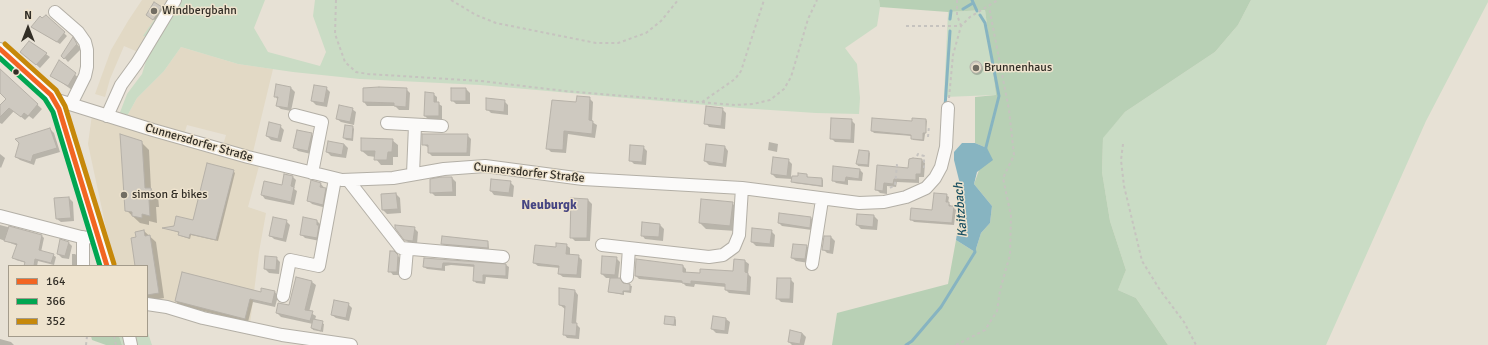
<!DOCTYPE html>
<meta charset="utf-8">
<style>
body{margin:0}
#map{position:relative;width:1488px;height:345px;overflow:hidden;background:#e7e1d5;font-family:Signika,sans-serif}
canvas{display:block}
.legend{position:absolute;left:8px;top:265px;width:140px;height:72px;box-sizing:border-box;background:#eee3ce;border:1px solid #a39b8b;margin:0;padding:5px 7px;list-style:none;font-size:12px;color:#322e26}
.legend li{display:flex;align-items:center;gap:8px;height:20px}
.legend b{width:20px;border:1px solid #a39b8b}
.north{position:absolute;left:8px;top:8px;width:40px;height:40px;-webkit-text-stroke:3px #eee3ce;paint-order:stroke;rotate:0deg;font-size:11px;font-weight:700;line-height:16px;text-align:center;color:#322e26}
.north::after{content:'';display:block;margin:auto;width:14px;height:18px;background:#322e26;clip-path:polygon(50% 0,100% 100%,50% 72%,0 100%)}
</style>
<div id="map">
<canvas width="1488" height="345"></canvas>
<ul class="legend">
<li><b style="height:5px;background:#f26522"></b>164</li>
<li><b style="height:5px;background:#00a651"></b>366</li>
<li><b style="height:5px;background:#c6880a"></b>352</li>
</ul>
<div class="north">N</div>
</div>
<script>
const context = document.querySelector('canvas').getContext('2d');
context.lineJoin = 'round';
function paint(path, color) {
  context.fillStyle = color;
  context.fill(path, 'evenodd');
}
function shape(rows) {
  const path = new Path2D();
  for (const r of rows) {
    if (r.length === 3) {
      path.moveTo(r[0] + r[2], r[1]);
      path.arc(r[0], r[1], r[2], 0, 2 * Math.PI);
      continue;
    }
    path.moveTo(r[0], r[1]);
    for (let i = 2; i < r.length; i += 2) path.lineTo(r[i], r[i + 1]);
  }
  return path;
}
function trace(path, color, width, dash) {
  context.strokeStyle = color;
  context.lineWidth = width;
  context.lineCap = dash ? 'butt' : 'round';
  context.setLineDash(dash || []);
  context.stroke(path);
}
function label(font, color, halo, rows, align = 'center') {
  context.font = font + ' Signika,sans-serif';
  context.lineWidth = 3;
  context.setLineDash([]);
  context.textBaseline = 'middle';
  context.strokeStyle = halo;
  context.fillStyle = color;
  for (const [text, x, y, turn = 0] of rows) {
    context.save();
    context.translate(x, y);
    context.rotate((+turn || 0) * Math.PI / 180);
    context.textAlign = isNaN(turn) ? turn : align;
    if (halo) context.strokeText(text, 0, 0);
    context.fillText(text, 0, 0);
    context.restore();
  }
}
const built = shape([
 [142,0,168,0,144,36,147,37,138,52,124,46,110,79,105,97,95,94,111,50,128,21],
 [181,47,238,64,273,69,253,152,262,155,248,207,266,213,259,252,249,332,172,314,147,309,147,266,116,266,106,228,88,144,93,107,126,118,137,98,164,71],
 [187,125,226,135,223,145,184,135]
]);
const green = shape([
 [168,0,265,0,254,28,268,52,320,66,326,52,313,16,315,0,879,0,880,7,877,26,845,48,857,64,860,98,859,114,816,113,740,108,480,85,360,79,293,72,238,64,181,47,164,71,137,98,126,118,119,115,127,94,142,74,153,38,143,36],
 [1251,0,1488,0,1488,2,1426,121,1326,345,1168,345,1136,298,1118,290,1126,270,1110,221,1102,172,1103,137,1125,112,1215,52,1238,25],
 [985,10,996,95,944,97,948,12],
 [147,330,152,345,122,345,119,336,147,336]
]);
const forest = shape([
 [879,0,1251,0,1238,25,1215,52,1125,112,1103,138,1102,172,1110,221,1126,270,1118,290,1136,298,1168,345,832,345,837,313,948,284,956,240,975,252,981,233,990,223,992,206,974,184,987,148,975,143,975,97,996,95,985,10,948,12,880,7],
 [91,336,119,336,122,345,106,345,92,340]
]);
const water = shape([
 [962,143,975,143,987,148,993,160,977,172,974,184,992,206,990,223,981,233,975,252,956,240,963,196,954,160,954,152]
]);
const shadow = shape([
 [161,8,163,10,155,20,149,16],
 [46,16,67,36,60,44,32,27],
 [73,39,81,49,68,62,63,56],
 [46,54,50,57,40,68,25,55],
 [59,62,79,78,72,90,51,75],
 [977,69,6],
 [0,70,42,109,33,119,29,116,25,120,14,111,2,124,0,123,0,116,7,99,0,92],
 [277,85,291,88,295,92,291,111,281,109,277,106,278,100,275,96],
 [326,88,330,92,327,107,316,105,312,101],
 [364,89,406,89,410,93,409,110,399,110,395,106,367,106,364,102],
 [452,89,466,89,470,93,470,104,456,104,452,100],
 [433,94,437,97,437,103,442,106,442,119,428,119,425,116],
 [589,98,593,102,592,122,597,125,595,138,568,134,566,153,551,152,547,148,577,104],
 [504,101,508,105,508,115,491,113,487,109],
 [352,109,356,112,354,125,341,122,337,119],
 [722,109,726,113,725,129,709,127,706,123],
 [851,120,855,124,854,143,835,142,831,138],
 [926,120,927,121,924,141,913,140,912,136,874,133,872,131],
 [280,126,284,130,281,142,271,140,267,136],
 [353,127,354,129,353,141,346,140,344,138],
 [50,129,54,133,60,152,36,159,34,165,20,160,16,157,20,143],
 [311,134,315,138,311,154,298,151,294,147],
 [467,135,471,139,470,156,432,156,429,153,429,148,423,144],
 [392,140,398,145,398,157,393,157,393,165,381,165,376,159,376,157,368,156,362,151],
 [141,142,149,150,151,189,158,196,159,207,156,207,157,223,149,221,149,225,140,223,126,210],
 [769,142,778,144,777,152,768,150],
 [344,144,348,148,346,158,331,156,327,152],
 [643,147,647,151,646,165,634,164,630,160],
 [725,147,728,151,726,167,709,165,705,161],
 [869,152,870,153,869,167,858,166,857,164],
 [0,154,5,158,1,168,0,167],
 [788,160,792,164,791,177,807,175,808,178,822,179,823,180,823,187,794,183,792,179,776,178,772,174],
 [922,160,925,163,924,177,919,177,919,183,897,182,896,187,887,186,887,194,880,193,876,189,878,166,909,169],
 [860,170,863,173,862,181,848,180,848,185,836,183,833,180],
 [233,171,235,173,218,241,191,235,190,239,181,236,180,233,165,228,194,221],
 [293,177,296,180,294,189,297,191,294,205,265,199,262,195,283,186],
 [452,178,456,182,456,196,435,196,431,192],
 [510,182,514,186,513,197,494,195,491,191],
 [320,183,329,193,326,208,312,204,308,200],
 [396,194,400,198,401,213,387,214,383,210],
 [946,195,949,197,948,203,956,210,954,225,914,222,911,219,933,211],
 [69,198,73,202,74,221,61,222,57,219],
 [588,200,592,204,590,241,575,241,571,237],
 [732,203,738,209,736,231,706,229,700,223],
 [874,216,878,220,877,230,861,229,857,225],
 [811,218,814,221,812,230,782,226,779,223],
 [286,221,290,225,286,242,274,239,270,235],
 [317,221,321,225,320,241,305,238,301,234],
 [643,223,660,225,664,229,663,241,645,239,642,235],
 [0,225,42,236,44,238,41,252,53,255,56,257,54,265,38,261,37,266,25,266,26,263,16,260,14,257,18,246,0,239],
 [414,228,418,232,417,244,409,243,405,239],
 [144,231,156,242,164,298,147,301,147,266,136,266,137,238],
 [771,231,775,235,774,247,756,246,752,242],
 [825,237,831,237,835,241,833,254,827,253,823,249],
 [68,242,72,246,69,259,62,258,58,254],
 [488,242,489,249,444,245,442,244],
 [566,245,570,248,570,256,578,256,582,260,581,278,563,277,559,274,560,268,538,266,534,263],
 [807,246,810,250,809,263,796,261,792,258],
 [72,254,75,254,79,257,79,266,72,266],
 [398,256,402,260,401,275,393,275,390,271],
 [276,258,280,262,279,274,269,273,265,269],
 [616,258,620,262,618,279,623,284,632,286,631,293,624,292,624,295,609,292,611,278,606,278,602,274],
 [425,259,506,265,509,267,508,279,486,277,485,284,476,283,474,280,475,267,451,265,445,266,445,271,427,269,424,267],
 [735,260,745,261,749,264,748,274,751,277,750,295,729,293,726,290,726,287,695,284,694,287,686,286,683,283,639,279,636,276,683,266,686,269,686,273,734,273],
 [297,278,312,282,316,285,309,312,316,316,315,320,324,324,323,332,313,330,312,328,313,324,281,317,277,313,290,306],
 [790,279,794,283,793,303,781,302,777,298],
 [560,289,575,291,578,295,576,324,580,328,579,339,567,338,564,334,565,309,560,305],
 [275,292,278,296,275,307,253,302,248,322,179,305,176,301],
 [348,304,352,308,349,321,336,318,332,315],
 [675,318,676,320,676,326,665,324],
 [726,319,730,322,728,334,716,333,712,329],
 [802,333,806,337,804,345,792,345,789,342],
 [0,339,11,342,14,345,0,345]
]);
const stream = shape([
 [972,0,977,11],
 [963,9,973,3],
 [980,15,985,23,999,96,985,151],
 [950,19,951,11],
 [945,107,950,31],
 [906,345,912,341,941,307,975,252,974,248]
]);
const building = shape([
 [154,2,162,7,153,20,146,15,154,2],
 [46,15,65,32,57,42,31,27,40,16,42,18,46,15],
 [73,37,77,44,64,59,61,56,73,37],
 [29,41,47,53,36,65,20,52,29,41],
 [59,60,76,73,68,86,50,76,59,60],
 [976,67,6],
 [0,69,38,104,28,116,24,113,21,117,9,108,0,117,0,105,6,99,0,93,0,69],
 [276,84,291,87,288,108,276,106,278,97,274,97,276,84],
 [314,85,327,87,324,103,311,101,314,85],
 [379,87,407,88,406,107,394,106,394,103,363,102,363,88,379,87],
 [451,88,466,88,466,101,451,101,451,88],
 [425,92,434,93,434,102,439,102,439,116,424,116,425,92],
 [577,96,590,97,589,120,593,121,592,134,564,131,563,150,546,149,552,100,576,102,577,96],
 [486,98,505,100,504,112,486,110,486,98],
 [339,105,353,108,350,122,336,119,339,105],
 [706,106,723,108,721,126,704,124,706,106],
 [831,118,852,119,851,140,830,139,831,118],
 [872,118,912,121,912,118,926,119,926,133,923,133,923,140,911,139,911,135,871,131,872,118],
 [269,122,281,125,278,139,266,136,269,122],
 [345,125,353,126,352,139,343,138,345,125],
 [50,128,57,148,33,155,31,162,15,157,19,143,15,139,50,128],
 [297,130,312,133,308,151,293,148,297,130],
 [120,134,142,141,145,188,151,188,152,200,149,200,150,216,142,214,142,218,132,216,132,212,125,211,120,134],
 [422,134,468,134,467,153,428,153,428,145,422,145,422,134],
 [361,138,393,139,392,152,388,152,387,160,374,160,375,151,361,151,361,138],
 [328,141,344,144,342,155,326,152,328,141],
 [706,144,725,146,723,164,704,161,706,144],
 [630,145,644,146,642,162,629,161,630,145],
 [859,150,869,151,868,165,856,164,859,150],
 [773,157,789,159,787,176,771,174,773,157],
 [913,158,922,159,921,174,916,174,916,180,894,179,893,184,884,183,883,191,875,190,877,165,908,168,909,159,913,158],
 [207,163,234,170,216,240,190,234,189,238,178,235,179,232,162,228,174,226,176,216,193,220,207,163],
 [833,166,860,169,859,179,846,177,845,182,832,181,833,166],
 [798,173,807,174,807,177,822,178,822,186,791,182,792,176,798,176,798,173],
 [284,174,293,176,291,186,294,187,291,202,261,195,264,181,282,185,284,174],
 [441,177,452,177,453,192,430,193,430,179,441,177],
 [491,179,511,181,509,193,490,191,491,179],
 [311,180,321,183,320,187,326,188,323,205,307,201,311,180],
 [396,193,398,209,382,210,381,194,396,193],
 [934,193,947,194,946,202,949,202,949,206,954,206,952,223,910,220,911,208,932,210,934,193],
 [69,197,71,218,56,219,54,198,69,197],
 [571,198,588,199,587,238,570,238,571,198],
 [701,199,733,202,730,226,699,223,701,199],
 [779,213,811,217,810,228,778,223,779,213],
 [857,214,874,215,873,227,856,225,857,214],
 [273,217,287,220,283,239,269,236,273,217],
 [303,217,317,220,317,225,319,225,317,238,300,235,303,217],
 [642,222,660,224,659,237,641,236,642,222],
 [395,225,415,227,413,241,404,240,395,228,395,225],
 [9,226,42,235,39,250,54,254,51,263,35,259,34,266,24,266,25,262,12,258,17,244,4,241,9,226],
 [752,228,772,230,770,244,751,242,752,228],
 [144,230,145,236,150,235,159,293,147,295,147,266,135,266,131,238,136,237,135,232,144,230],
 [442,236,488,241,488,248,441,244,442,236],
 [824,236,831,236,830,251,822,250,824,236],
 [60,239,69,242,65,256,57,254,60,239],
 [556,243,567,244,566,254,579,255,577,275,558,274,559,266,533,263,535,245,556,247,556,243],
 [793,244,807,245,805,259,791,258,793,244],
 [390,251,394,251,398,255,397,272,388,272,390,251],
 [265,256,277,257,276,270,264,269,265,256],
 [602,256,617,257,615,275,601,274,602,256],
 [424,258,506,264,506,276,483,275,483,282,473,281,474,265,448,263,443,263,442,269,423,267,424,258],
 [636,259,683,265,683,272,700,273,700,269,733,271,734,259,745,260,745,272,748,273,747,292,725,290,725,284,691,281,691,284,682,283,682,281,635,276,636,259],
 [182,272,261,292,261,288,275,291,272,304,250,299,245,319,175,301,182,272],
 [296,277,312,281,305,310,313,311,310,321,276,313,278,303,289,305,296,277],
 [610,278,620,278,623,283,630,284,630,291,623,291,623,294,608,292,610,278],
 [777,278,791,278,790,299,776,299,777,278],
 [559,288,575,290,572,323,577,323,576,336,563,335,565,306,559,305,559,288],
 [334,300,349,303,346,318,331,315,334,300],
 [665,316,675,317,674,325,664,324,665,316],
 [713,316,726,318,725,331,711,329,713,316],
 [313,319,323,321,321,331,311,328,313,319],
 [790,330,802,333,800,344,788,342,790,330]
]);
const path = shape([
 [336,0,335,34,345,62,356,72,368,74,481,81,565,91,735,105,753,104,770,100,784,89,791,77,808,19,817,0],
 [451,0,476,15,496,23,596,43,618,43,646,33,661,21,678,0],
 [957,0,957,15,961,26],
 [906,26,961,26],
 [949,98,953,55,961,26,970,17,998,0],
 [702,102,735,79,741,71,764,0],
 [928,137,929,126],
 [1123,144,1121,160,1124,186,1142,261,1160,290,1184,322,1196,345],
 [917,156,918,154,924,156,924,168],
 [890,188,895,185,897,165,895,165],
 [114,336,116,345],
 [86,345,87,336],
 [956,345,985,330,997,311,1000,290,1010,255,1011,216,1003,178,1014,155,1009,110,989,7]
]);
const minor = shape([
 [55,12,78,32,85,42,87,50,87,67,85,76,71,104],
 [0,49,51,95,59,109,107,266],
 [54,99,153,130,248,157,342,180,393,178,444,169,485,166,583,179,742,188,859,203,884,202,906,197,926,188,935,178,941,167,946,147,948,108],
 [295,115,322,122,312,173],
 [107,116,121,85,137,63,175,0],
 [387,123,442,126],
 [413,174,415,125],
 [348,180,401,248,503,257],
 [0,216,85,238,97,236],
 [83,237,83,266],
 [602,245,709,257,723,255,734,247,739,235,742,188],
 [812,264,822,200],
 [405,273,407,249],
 [627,277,629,248],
 [283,296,290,260,319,266,335,179],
 [147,304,167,307,203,318,282,335,351,345],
 [129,336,131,345]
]);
const bus1 = shape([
 [0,49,51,95,59,109,107,266]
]);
const bus2 = shape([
 [0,58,45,99,53,112,100,266]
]);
const bus3 = shape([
 [5,44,56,90,65,106,114,264]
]);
const markers = [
 [154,11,4,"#716d63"],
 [976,68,4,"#716d63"],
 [16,72,3.5,"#322e26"],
 [124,195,4,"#716d63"]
];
const poiNames = [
 ["Windbergbahn",162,11],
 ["Brunnenhaus",984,68],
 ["simson & bikes",132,195]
];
const streetNames = [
 ["Cunnersdorfer Straße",199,143,16],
 ["Cunnersdorfer Straße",529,173,6]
];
const neighbourhoodNames = [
 ["Neuburgk",549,206]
];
const waterNames = [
 ["Kaitzbach",961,210,-95]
];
paint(built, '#e2d9c5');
paint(green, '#cadcc5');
paint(forest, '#b8d0b5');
paint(water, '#87b4c1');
paint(shadow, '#0003');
trace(stream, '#87b4c1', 3);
paint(building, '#cec9c0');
trace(building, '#b6b1a8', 1);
trace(minor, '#b3afa6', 14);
trace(path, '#c6c3bf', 2, [3, 3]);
trace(minor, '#fbfaf9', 12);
trace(bus1, '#f26522', 5);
trace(bus2, '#00a651', 5);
trace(bus3, '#c6880a', 5);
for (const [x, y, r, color] of markers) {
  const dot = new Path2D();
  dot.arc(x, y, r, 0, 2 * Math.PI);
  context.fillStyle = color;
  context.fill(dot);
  trace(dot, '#eee3ce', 1.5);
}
label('12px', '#322e26', '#eee3ce', poiNames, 'left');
label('12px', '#322e26', '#eee3ce', streetNames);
label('bold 13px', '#464582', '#eee3ce', neighbourhoodNames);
label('italic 13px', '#1a5062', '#eee3ce', waterNames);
</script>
